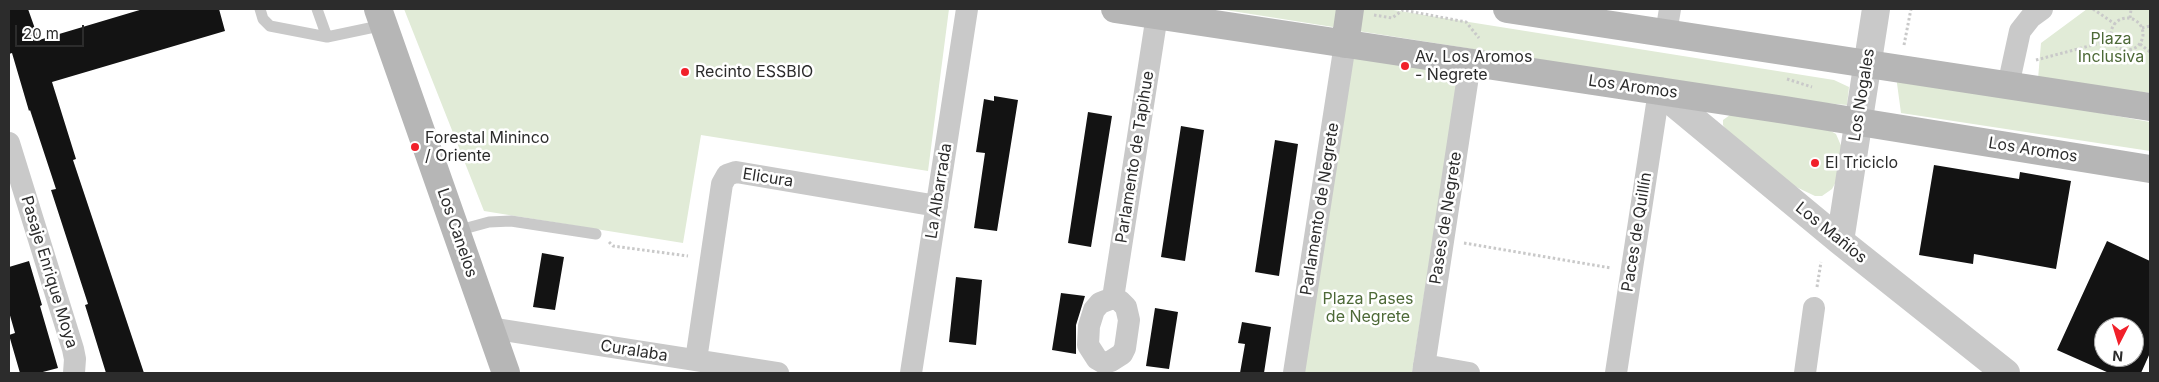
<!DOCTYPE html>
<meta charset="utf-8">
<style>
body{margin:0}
#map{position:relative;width:2159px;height:382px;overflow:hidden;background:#fff;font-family:Inter,sans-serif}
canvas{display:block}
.frame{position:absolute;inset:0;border:10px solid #2c2c2c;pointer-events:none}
.north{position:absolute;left:2094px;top:317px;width:50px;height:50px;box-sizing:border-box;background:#fff;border:1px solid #ababab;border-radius:50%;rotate:185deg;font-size:14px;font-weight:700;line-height:20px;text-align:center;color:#2c2c2c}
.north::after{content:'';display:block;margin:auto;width:18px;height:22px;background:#f1202a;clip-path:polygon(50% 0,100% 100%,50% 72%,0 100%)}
.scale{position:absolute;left:15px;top:25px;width:69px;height:22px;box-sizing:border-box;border:2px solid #2c2c2c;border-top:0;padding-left:6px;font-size:15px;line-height:18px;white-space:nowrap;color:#2c2c2c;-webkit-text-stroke:4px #fff;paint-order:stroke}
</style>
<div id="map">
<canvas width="2159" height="382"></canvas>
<div class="frame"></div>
<div class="north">N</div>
<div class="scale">20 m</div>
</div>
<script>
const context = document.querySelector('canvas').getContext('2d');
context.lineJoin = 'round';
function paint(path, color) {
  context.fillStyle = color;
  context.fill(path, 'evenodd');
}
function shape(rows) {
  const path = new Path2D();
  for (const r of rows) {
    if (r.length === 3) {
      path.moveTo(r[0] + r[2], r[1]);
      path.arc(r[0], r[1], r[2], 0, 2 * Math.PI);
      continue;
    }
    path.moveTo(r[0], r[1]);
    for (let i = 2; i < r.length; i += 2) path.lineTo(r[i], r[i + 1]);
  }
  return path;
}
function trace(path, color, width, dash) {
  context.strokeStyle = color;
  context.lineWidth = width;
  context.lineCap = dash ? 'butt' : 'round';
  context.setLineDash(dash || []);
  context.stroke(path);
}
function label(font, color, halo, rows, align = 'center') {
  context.font = font + ' Inter,sans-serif';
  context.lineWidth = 5;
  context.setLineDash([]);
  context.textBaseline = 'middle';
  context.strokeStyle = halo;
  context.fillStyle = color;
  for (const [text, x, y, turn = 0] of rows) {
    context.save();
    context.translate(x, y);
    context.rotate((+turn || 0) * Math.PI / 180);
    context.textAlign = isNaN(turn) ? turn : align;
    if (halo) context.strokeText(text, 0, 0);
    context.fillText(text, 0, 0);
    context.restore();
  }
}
const green = shape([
 [404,9,949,9,928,171,701,135,683,243,484,211],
 [1219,9,1387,9,1834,80,1849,87,1847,105,1802,101],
 [2087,9,2150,9,2150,93,2038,79,2041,43],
 [1353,52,1459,69,1412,373,1303,373],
 [1896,76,2150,122,2150,151,1901,113],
 [1730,115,1829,130,1836,134,1842,148,1838,178,1832,189,1822,196,1815,196,1792,185,1727,131,1723,125,1723,120]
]);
const building = shape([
 [9,9,28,9,39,40,143,9,219,9,225,31,52,82,76,159,73,160,144,373,106,373,85,305,88,304,51,190,56,189,30,110,29,111,12,53,9,54],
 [994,96,1018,100,997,231,974,228,985,153,976,152,984,99,994,101],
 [1088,112,1112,116,1091,247,1068,243],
 [1181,126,1204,130,1185,261,1161,257],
 [1275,140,1298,144,1279,276,1255,272],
 [1934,165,2019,179,2020,172,2071,181,2056,269,1974,254,1973,264,1919,255],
 [2107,241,2150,261,2150,353,2141,373,2109,373,2057,350],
 [2104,327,2134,327,2134,357,2104,357],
 [542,253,564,257,555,310,533,307],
 [29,261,42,305,40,306,58,368,39,373,20,373,9,335,15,333,9,312,9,267],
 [956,277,982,280,976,345,949,342],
 [1061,293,1085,296,1076,325,1076,354,1052,350],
 [1155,308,1178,312,1169,369,1146,366],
 [1242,322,1271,327,1264,373,1240,373,1245,344,1238,343]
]);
const path = shape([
 [2093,9,2115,24],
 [1374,15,1392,18,1403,10,1466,22,1479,38],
 [2130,18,2131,9],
 [2127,34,16],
 [2142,28,2150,26],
 [2140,44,2150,52],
 [1904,45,1911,9],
 [2036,60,2112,40],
 [1787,79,1812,87],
 [609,242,613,246,688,256],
 [1464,243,1611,268],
 [1817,287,1821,262]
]);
const service = shape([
 [260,9,263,19,270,26,327,37],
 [317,9,327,37,384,25],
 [456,231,489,222,511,221,596,234]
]);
const minor = shape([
 [1666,33,1670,9],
 [2008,86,2020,31,2031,17,2042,9],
 [9,143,73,349,75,359,74,373],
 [1113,298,1157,15],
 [1113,298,1120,301,1126,307,1129,320,1125,348,1122,354,1111,361,1104,363,1097,359,1088,345,1089,326,1094,310,1100,303,1113,298],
 [490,328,778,373],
 [696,360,722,184,727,175,736,172,937,206],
 [1424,365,1469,373],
 [911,373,967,9],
 [1294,373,1345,44],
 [1423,373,1470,63],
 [1616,373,1659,91],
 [1805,373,1814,308]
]);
const tertiary = shape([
 [1659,91,1840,241,2006,373],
 [1840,241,1876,9]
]);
const secondary = shape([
 [378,9,506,373],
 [1115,9,1785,110,2150,169],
 [1507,9,2150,107],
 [1345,44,1350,9]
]);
const markers = [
 [1405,66,5,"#f1202a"],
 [685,72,5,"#f1202a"],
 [415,147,5,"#f1202a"],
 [1815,163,5,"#f1202a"]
];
const parkNames = [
 ["Plaza",2111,39],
 ["Inclusiva",2111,57],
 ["Plaza Pases",1368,299],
 ["de Negrete",1368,317]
];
const poiNames = [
 ["Av. Los Aromos",1415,57],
 ["- Negrete",1415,75],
 ["Recinto ESSBIO",695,72],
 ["Forestal Mininco",425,138],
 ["/ Oriente",425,156],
 ["El Triciclo",1825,163]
];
const streetNames = [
 ["Los Aromos",1633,87,8],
 ["Los Nogales",1862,95,-81],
 ["Los Aromos",2033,150,9],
 ["Parlamento de Tapihue",1135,157,-81],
 ["Elicura",768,178,9],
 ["La Albarrada",939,191,-81],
 ["Parlamento de Negrete",1320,209,-81],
 ["Pases de Negrete",1446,218,-81],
 ["Paces de Quillín",1637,232,-81],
 ["Los Canelos",457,233,71],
 ["Los Mañíos",1831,233,39],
 ["Pasaje Enrique Moya",49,272,73],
 ["Curalaba",634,351,9]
];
paint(green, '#e1ebd7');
paint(building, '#131313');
trace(path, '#c9c9c9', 3, [2.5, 2.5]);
trace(service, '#c9c9c9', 11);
trace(minor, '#c9c9c9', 22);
trace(tertiary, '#c9c9c9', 28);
trace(secondary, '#b6b6b6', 28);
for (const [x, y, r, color] of markers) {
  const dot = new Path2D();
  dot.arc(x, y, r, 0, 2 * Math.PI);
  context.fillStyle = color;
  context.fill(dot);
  trace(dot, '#fff', 2);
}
label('16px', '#4d6937', '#fff', parkNames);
label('16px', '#2c2c2c', '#fff', poiNames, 'left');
label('16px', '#2c2c2c', '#fff', streetNames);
</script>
